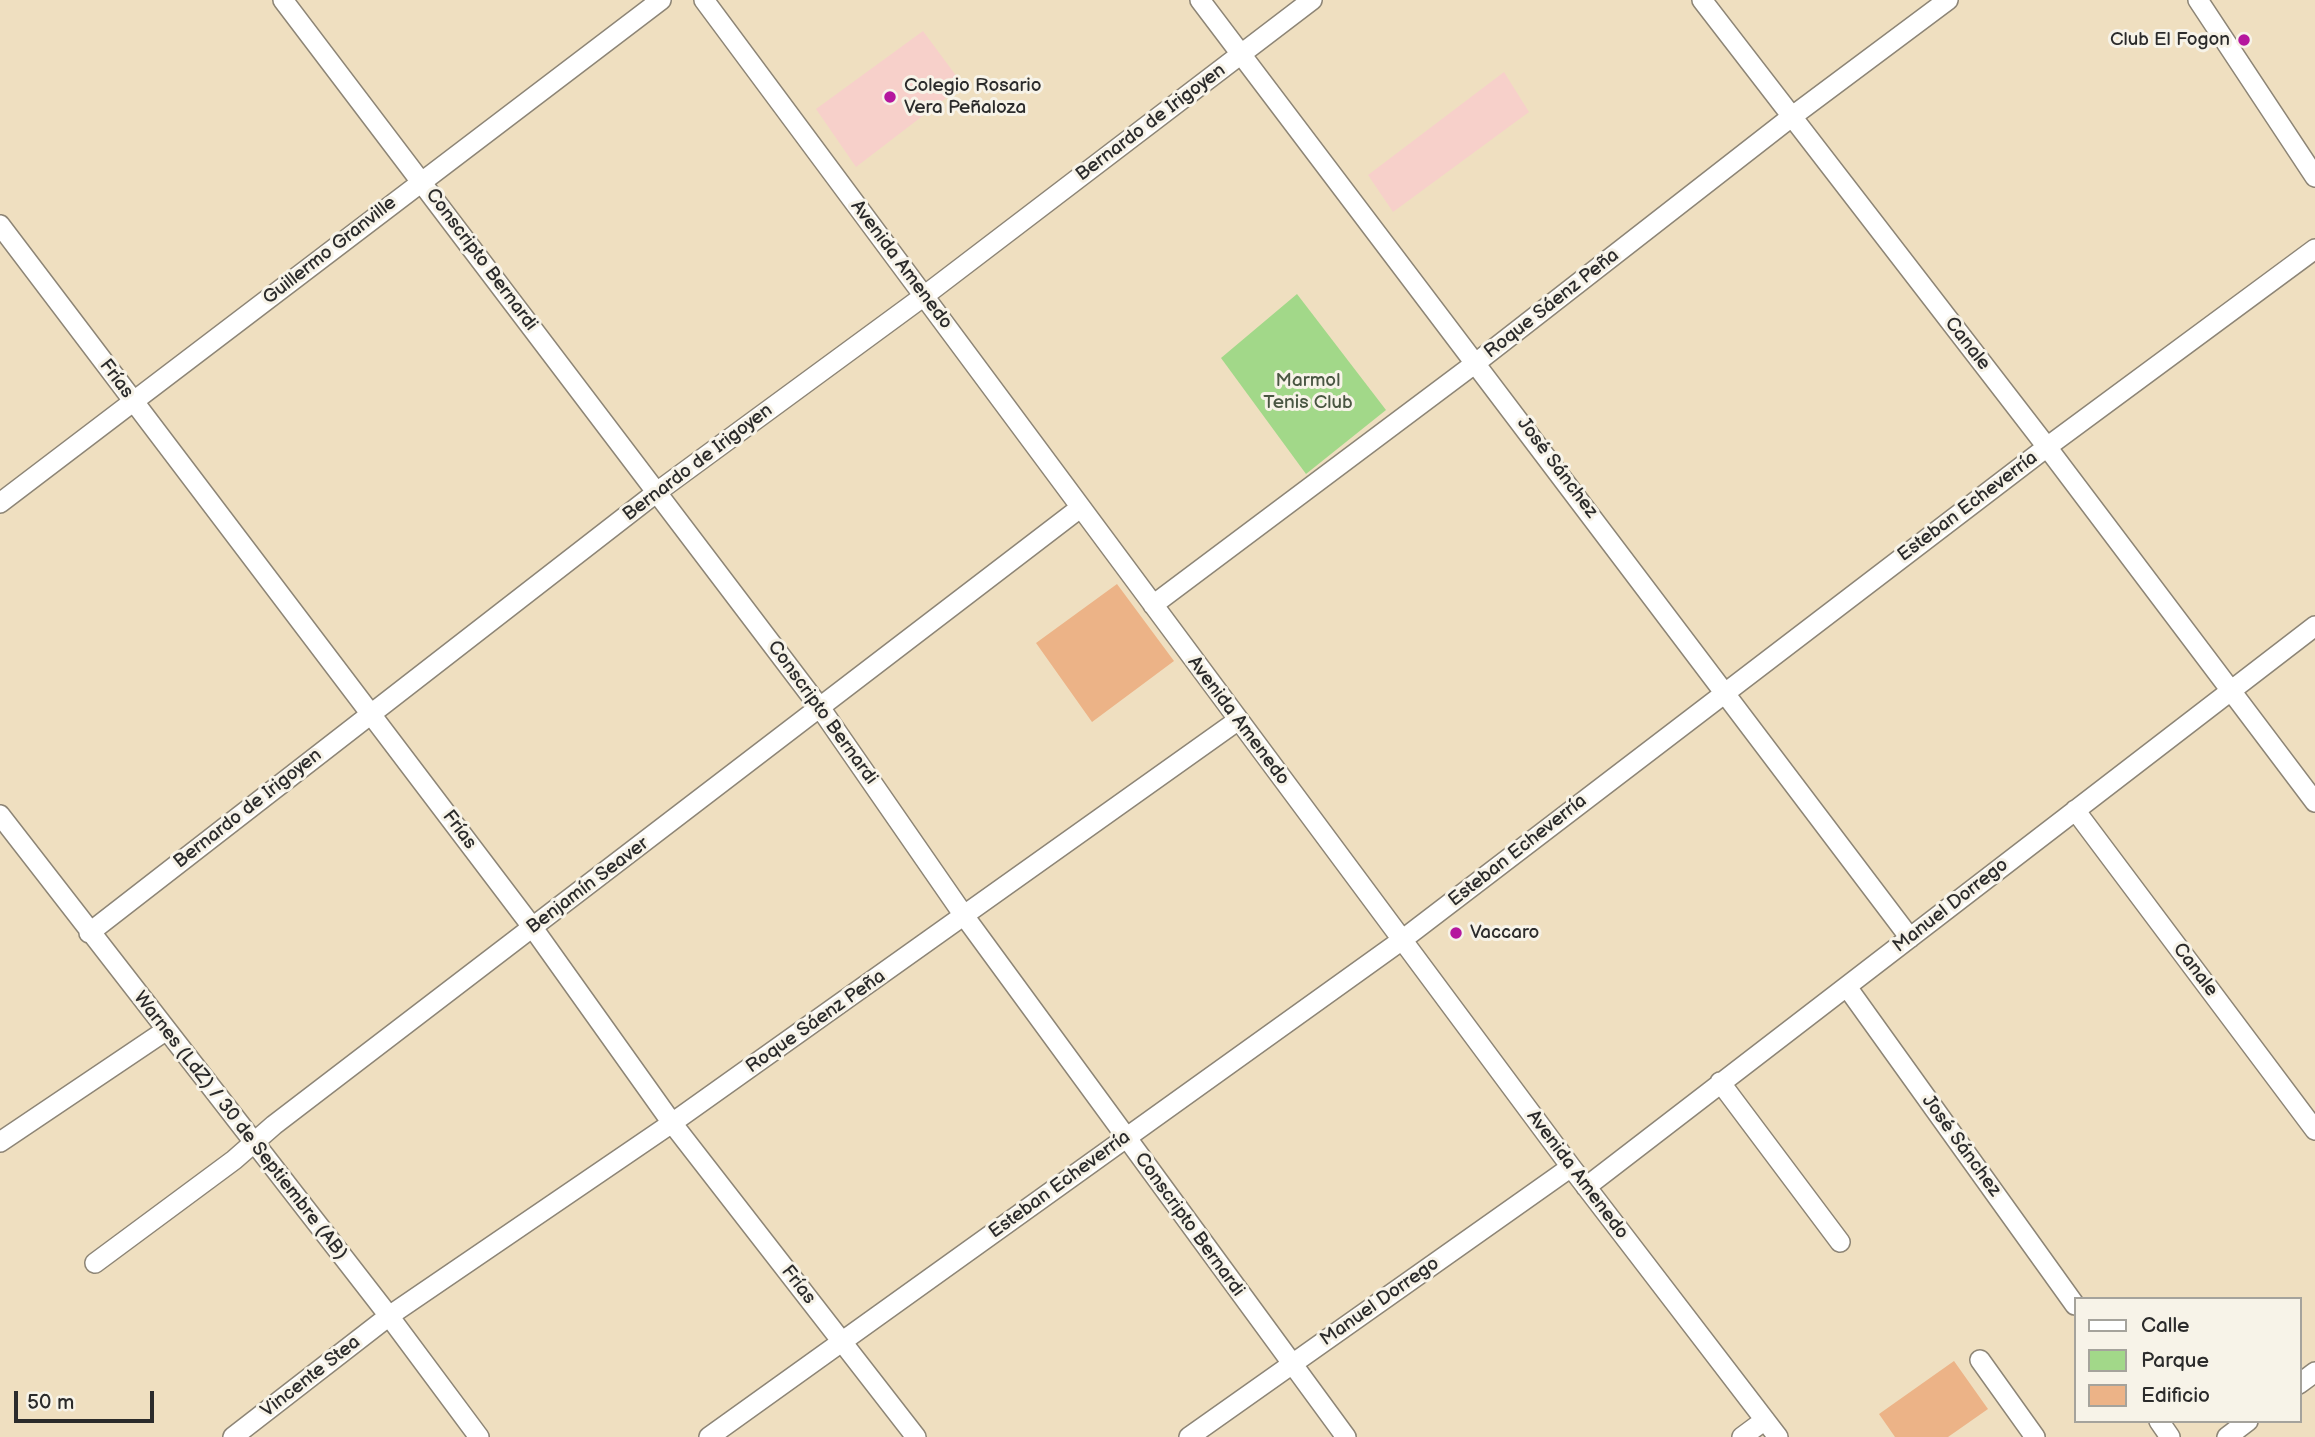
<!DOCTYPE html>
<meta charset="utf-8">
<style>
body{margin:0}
#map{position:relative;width:2315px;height:1437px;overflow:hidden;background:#efdfc0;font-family:"Balsamiq Sans",sans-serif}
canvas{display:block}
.legend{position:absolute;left:2074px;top:1297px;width:228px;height:126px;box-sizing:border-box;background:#f7f3e8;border:2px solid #a5a39c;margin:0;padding:9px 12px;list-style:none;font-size:21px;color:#2b2b2b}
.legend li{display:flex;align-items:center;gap:14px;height:35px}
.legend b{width:35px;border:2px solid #a5a39c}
.scale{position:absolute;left:14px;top:1391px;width:140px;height:32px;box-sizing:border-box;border:4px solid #2b2b2b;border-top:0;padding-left:9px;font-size:21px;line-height:24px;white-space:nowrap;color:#2b2b2b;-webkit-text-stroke:5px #f7f3e8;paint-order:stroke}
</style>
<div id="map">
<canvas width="2315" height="1437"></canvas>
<ul class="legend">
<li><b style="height:9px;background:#fff"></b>Calle</li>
<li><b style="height:19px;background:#a2d889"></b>Parque</li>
<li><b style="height:19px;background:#ecb387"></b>Edificio</li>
</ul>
<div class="scale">50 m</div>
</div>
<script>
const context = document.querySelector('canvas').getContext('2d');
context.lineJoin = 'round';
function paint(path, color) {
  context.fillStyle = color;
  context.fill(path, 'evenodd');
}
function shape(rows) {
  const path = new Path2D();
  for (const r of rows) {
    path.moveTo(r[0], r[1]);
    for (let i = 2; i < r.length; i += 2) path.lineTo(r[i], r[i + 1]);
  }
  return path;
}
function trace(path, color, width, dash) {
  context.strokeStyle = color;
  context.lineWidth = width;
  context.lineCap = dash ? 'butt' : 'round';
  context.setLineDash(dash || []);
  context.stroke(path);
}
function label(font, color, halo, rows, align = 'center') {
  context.font = font + ' "Balsamiq Sans",sans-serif';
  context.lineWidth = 6;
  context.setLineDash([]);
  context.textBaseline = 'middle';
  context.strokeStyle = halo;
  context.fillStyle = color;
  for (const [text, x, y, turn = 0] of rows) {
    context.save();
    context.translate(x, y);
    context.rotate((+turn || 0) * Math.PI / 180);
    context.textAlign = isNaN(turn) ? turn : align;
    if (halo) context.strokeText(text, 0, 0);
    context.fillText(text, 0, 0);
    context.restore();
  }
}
const built = shape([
 [923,31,963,85,856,167,816,109],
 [1504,72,1529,112,1393,212,1368,175]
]);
const green = shape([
 [1297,294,1386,410,1306,474,1221,358]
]);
const building = shape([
 [1117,584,1174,661,1092,722,1036,643],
 [1954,1361,1988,1409,1948,1437,1895,1437,1879,1414]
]);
const minor = shape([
 [283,0,821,709,965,917,1346,1437],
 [704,0,1571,1167,1778,1437],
 [1200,0,1910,938],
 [1702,0,2047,447,2315,802],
 [2198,0,2315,177],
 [0,225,533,928,672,1123,916,1437],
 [0,503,661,0],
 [1153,605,1477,362,1790,118,1948,0],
 [2075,810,2315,1130],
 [0,815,389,1316,479,1437],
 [89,933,657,492,924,296,1312,0],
 [1847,987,2075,1305],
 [1720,1082,1840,1242],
 [0,1142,165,1031],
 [1586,1187,2315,626],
 [95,1263,234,1160,274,1125,1080,508],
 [1980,1360,2035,1437],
 [2299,1384,2315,1372],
 [2159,1421,2170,1437],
 [233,1437,389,1316,672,1123,1237,721],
 [709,1437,1402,940,2047,447,2315,249],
 [1189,1437,1571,1167],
 [1742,1437,1765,1420],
 [2227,1437,2248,1421]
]);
const markers = [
 [2244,40,7,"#b5179e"],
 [890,97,7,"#b5179e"],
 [1456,933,7,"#b5179e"]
];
const poiNames = [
 ["Club El Fogon",2230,40,"right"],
 ["Colegio Rosario",904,86],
 ["Vera Peñaloza",904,108],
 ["Vaccaro",1470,933]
];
const streetNames = [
 ["Bernardo de Irigoyen",1151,123,-37],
 ["Guillermo Granville",330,251,-38],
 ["Conscripto Bernardi",481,260,53],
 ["Avenida Amenedo",901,265,53],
 ["Roque Sáenz Peña",1552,304,-38],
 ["Canale",1967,344,52],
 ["Frías",116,379,53],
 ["Bernardo de Irigoyen",698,463,-37],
 ["José Sánchez",1557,468,53],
 ["Esteban Echeverría",1968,507,-37],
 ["Conscripto Bernardi",822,713,54],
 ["Avenida Amenedo",1238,721,53],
 ["Bernardo de Irigoyen",248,809,-38],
 ["Frías",459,830,53],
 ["Esteban Echeverría",1518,851,-38],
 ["Benjamín Seaver",588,886,-37],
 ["Manuel Dorrego",1951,906,-38],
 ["Canale",2195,970,53],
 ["Roque Sáenz Peña",816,1022,-35],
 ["Warnes (LdZ) / 30 de Septiembre (AB)",240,1126,52],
 ["José Sánchez",1961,1146,54],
 ["Avenida Amenedo",1577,1175,53],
 ["Esteban Echeverría",1060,1185,-36],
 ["Conscripto Bernardi",1189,1225,54],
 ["Frías",798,1285,52],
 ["Manuel Dorrego",1380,1302,-35],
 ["Vincente Stea",311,1377,-38]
];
const parkNames = [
 ["Marmol",1308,381],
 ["Tenis Club",1308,403]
];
paint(built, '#f7d0ca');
paint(green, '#a2d889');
paint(building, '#ecb387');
trace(minor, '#8d8576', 22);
trace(minor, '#fff', 19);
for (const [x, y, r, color] of markers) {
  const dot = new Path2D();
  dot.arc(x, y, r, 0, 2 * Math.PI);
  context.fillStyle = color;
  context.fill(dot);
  trace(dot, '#f7f3e8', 2.5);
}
label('19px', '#2b2b2b', '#f7f3e8', poiNames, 'left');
label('19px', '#2b2b2b', '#f7f3e8', streetNames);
label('19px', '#495642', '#f7f3e8', parkNames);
</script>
